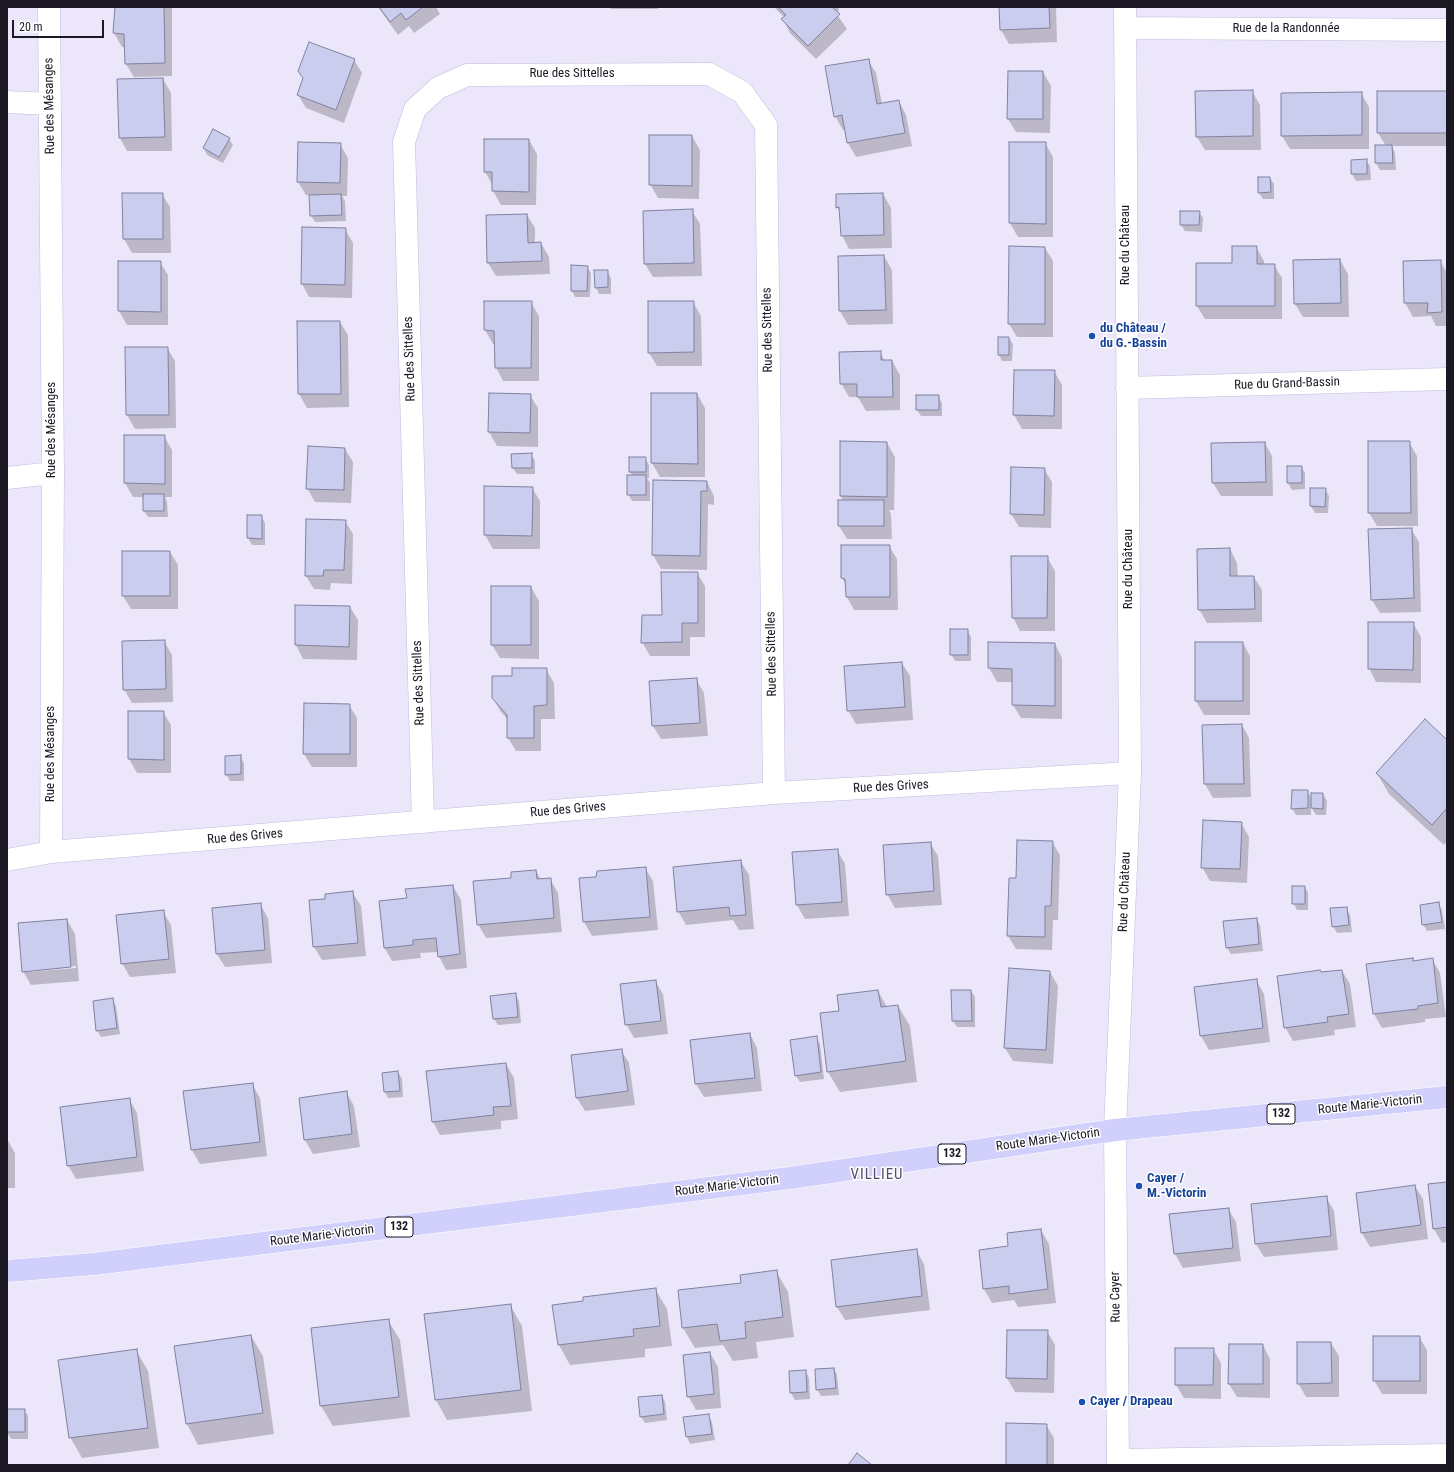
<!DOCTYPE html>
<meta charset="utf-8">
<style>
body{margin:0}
#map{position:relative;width:1454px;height:1472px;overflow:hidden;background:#ebe6fa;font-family:"Roboto Condensed",sans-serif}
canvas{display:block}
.frame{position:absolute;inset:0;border:8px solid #1b1824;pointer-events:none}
.scale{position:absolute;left:12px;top:20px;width:92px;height:18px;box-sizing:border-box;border:2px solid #1b1824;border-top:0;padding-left:5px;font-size:12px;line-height:14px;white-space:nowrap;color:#1b1824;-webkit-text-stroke:3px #fff;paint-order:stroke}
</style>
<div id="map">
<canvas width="1454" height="1472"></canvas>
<div class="frame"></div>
<div class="scale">20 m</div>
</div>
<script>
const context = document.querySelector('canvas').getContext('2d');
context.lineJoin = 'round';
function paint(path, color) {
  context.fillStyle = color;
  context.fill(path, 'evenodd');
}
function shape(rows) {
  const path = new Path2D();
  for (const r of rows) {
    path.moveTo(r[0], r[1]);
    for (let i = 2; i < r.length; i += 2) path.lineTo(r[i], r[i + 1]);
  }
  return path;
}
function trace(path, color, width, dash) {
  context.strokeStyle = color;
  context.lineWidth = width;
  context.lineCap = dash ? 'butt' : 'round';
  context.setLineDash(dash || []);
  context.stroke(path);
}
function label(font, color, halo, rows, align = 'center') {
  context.font = font + ' "Roboto Condensed",sans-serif';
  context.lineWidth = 3;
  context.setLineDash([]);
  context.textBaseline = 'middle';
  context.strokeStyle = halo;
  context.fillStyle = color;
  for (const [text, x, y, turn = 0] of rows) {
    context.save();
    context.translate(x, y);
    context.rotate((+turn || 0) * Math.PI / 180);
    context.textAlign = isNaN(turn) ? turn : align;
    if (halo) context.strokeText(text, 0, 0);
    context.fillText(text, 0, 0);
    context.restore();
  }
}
const shadow = shape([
 [116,7,172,7,172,76,134,77,126,64,125,47,122,47,114,33],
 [378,7,436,7,440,14,414,33,409,26,398,35],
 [611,7,658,7,658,9,611,9],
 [774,7,838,7,839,10,836,13,847,29,816,59,790,33,783,19,784,17],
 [1000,7,1056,7,1057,42,1009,44,1001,30],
 [354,60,362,73,344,123,306,108,298,95],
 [868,60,876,73,882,104,899,101,906,115,912,146,856,157,848,143,846,129,843,130,835,116],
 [1043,72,1051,86,1050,133,1016,132,1008,119],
 [163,79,171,93,172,151,127,151,120,138],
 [1252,91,1260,105,1261,150,1205,150,1197,137],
 [1447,92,1447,146,1392,146,1395,153,1396,170,1380,170,1376,163,1376,146,1386,146,1378,133],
 [1361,93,1369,107,1369,149,1290,149,1282,136],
 [213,130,229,139,233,145,223,163,207,155,204,148],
 [692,136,700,150,699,199,658,198,650,184],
 [529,140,537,154,536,205,501,205,493,191,493,186,485,172],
 [1010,143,1045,143,1053,157,1053,237,1018,237,1010,223],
 [340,144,348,158,347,196,342,196,345,201,346,221,315,222,311,215,310,195,306,195,298,182],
 [1352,160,1366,160,1370,166,1371,180,1356,181,1352,174],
 [1270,178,1274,184,1274,199,1263,199,1259,193],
 [162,194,170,207,171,253,132,253,124,239],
 [883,194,891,208,892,248,849,249,842,235,841,213,837,207],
 [692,211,700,224,702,276,653,277,645,264],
 [1199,212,1203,218,1202,232,1185,231,1181,225],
 [527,215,535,228,535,243,541,243,549,257,550,274,496,276,488,263],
 [345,229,353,243,352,298,309,297,302,284],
 [1256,247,1264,261,1264,265,1274,265,1282,278,1282,319,1205,319,1197,306,1233,264],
 [1045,248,1053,261,1053,337,1017,337,1009,324],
 [884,256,892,270,893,324,848,325,840,311],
 [1340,260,1348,274,1349,317,1303,317,1295,304],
 [1440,261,1447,273,1447,326,1436,326,1431,316,1413,317,1405,303],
 [160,262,168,275,168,325,127,325,119,311],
 [587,267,591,273,590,297,575,297,572,291],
 [607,271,611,278,611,294,599,294,596,287],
 [485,302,531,302,539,316,539,381,503,381,496,367,495,344,493,344,485,330],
 [693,302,701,316,702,366,657,366,649,353],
 [298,322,340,322,348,335,349,407,307,408,299,394],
 [1009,338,1013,344,1012,361,1002,361,999,355],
 [126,348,167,348,175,361,176,428,135,429,127,415],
 [880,352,885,361,892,361,900,375,900,410,866,411,858,397,849,397,841,383],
 [1015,371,1054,371,1062,385,1062,429,1022,429,1014,415],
 [652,394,697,394,705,408,705,477,660,477,652,463],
 [530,395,538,408,538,447,497,446,489,432],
 [938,396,942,403,942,416,921,416,917,410],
 [125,436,164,436,172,450,172,497,165,497,167,502,168,517,148,517,144,511,144,497,133,497,125,483],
 [841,442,887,443,895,457,894,510,889,510,891,514,892,539,847,539,839,526,843,501,841,496],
 [1409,442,1417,456,1418,526,1377,526,1369,513],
 [1265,443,1272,456,1273,496,1221,496,1213,483],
 [345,449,353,462,351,503,315,502,307,488],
 [531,454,535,461,535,474,517,474,513,468],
 [645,458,649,465,649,478,647,478,650,483,650,501,632,501,628,494,633,476,630,472],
 [1288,467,1301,467,1305,473,1305,489,1292,490,1288,483],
 [1044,469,1052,482,1051,528,1019,527,1011,514],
 [654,481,707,482,714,496,714,505,708,504,707,570,661,569,653,555],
 [532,488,540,501,540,549,493,549,485,535],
 [1325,489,1329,496,1328,513,1315,513,1311,506],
 [248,516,261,516,265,523,265,545,252,545,248,538],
 [345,521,353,534,352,584,331,583,330,590,314,589,306,576],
 [1411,529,1419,542,1421,612,1380,613,1372,600],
 [889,546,897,559,898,610,854,610,847,597,846,585,842,578],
 [1230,549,1237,563,1238,577,1254,577,1262,590,1262,622,1207,623,1199,609],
 [170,552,178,565,178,609,131,609,123,596],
 [1047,557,1055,571,1055,631,1020,631,1013,617],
 [697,573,705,586,705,637,690,637,690,656,650,656,642,642],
 [531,587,539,601,539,659,500,658,492,645],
 [296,606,350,607,358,620,357,660,303,659,296,645],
 [1413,623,1421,637,1421,683,1376,682,1369,668],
 [967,630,971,637,971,661,955,661,951,654],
 [164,641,172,655,173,702,132,703,124,689],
 [1196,643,1243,643,1250,656,1250,715,1204,715,1196,701],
 [1055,644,1062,658,1062,719,1021,718,1013,705,1013,682,997,682,989,668],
 [902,663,910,676,913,720,856,724,848,710],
 [546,669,554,683,555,719,541,719,541,751,516,751,508,738,508,720,501,712,493,698,513,677],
 [696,679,704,693,708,736,661,739,653,726],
 [349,705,357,718,357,767,312,767,304,754],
 [129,712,163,712,171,725,171,773,137,773,129,759],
 [1242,725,1249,738,1251,797,1213,798,1205,784,1203,726],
 [1447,741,1447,841,1444,845,1389,794,1377,773],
 [240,756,244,763,244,781,230,781,226,774],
 [1307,791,1312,799,1323,794,1327,801,1326,815,1316,815,1311,807,1311,815,1296,815,1292,808],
 [1241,823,1249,837,1247,883,1210,881,1202,867],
 [1052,842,1060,855,1058,920,1053,920,1052,950,1016,949,1008,936],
 [930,843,938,856,942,905,895,908,887,894],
 [837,850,845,864,849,916,805,919,797,905,794,853],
 [741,862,749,875,754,929,739,930,733,920,686,925,678,911],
 [645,868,653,881,658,930,592,936,584,922,596,878],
 [536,871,541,880,550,879,558,893,562,932,486,938,478,924,512,879],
 [453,886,461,900,467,968,446,970,439,956,438,952,420,953,421,958,392,961,384,947,408,899],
 [1305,887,1308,893,1308,910,1297,910,1294,904],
 [353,893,361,906,366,956,322,960,314,947,326,900],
 [1438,903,1442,910,1445,929,1427,931,1423,924],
 [260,904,268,918,272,963,225,967,217,954],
 [1346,908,1350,915,1352,932,1337,933,1333,926],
 [163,912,171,925,176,973,130,977,122,963],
 [1256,919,1260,925,1263,951,1231,954,1227,948],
 [67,920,75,934,79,981,31,985,23,971],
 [76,966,76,968,28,972,28,970],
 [1413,959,1414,962,1432,959,1440,973,1446,1017,1425,1019,1425,1022,1382,1028,1374,1014,1367,964],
 [1342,971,1350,984,1356,1027,1334,1030,1335,1035,1293,1041,1285,1027,1321,973],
 [1050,972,1058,986,1053,1064,1013,1061,1005,1048],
 [1256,980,1264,994,1270,1042,1209,1050,1201,1036,1195,988],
 [655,981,663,994,668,1034,634,1038,626,1024],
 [878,991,887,1007,898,1006,910,1026,917,1082,840,1092,828,1072,840,1012],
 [971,991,975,997,975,1027,957,1027,953,1021],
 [515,994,519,1001,521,1023,498,1025,494,1019],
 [112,999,116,1006,120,1034,101,1037,97,1030],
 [750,1034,757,1048,762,1091,704,1097,696,1084],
 [816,1037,820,1044,824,1079,800,1082,796,1076],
 [621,1050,629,1063,635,1105,585,1111,577,1098],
 [506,1064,514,1078,518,1119,501,1121,501,1129,440,1135,433,1122],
 [398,1072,402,1079,403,1097,388,1098,385,1092,383,1074],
 [252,1084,260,1098,267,1156,200,1164,192,1150,185,1092],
 [346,1092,354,1106,360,1147,313,1154,305,1140,300,1099],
 [129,1099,137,1113,144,1171,76,1179,68,1165],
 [7,1139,15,1153,15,1188,7,1188],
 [1447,1183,1447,1242,1442,1243,1434,1229,1429,1185],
 [1415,1186,1423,1199,1428,1239,1370,1247,1362,1233,1357,1194],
 [1326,1197,1334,1211,1338,1250,1264,1257,1256,1244],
 [1228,1209,1236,1222,1241,1261,1183,1268,1175,1254,1170,1215],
 [1041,1230,1049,1244,1056,1303,1018,1307,1014,1300,992,1303,984,1289,980,1251,1009,1247],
 [916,1250,924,1264,930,1310,845,1320,837,1307],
 [776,1271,788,1292,794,1337,756,1342,758,1358,733,1361,723,1345,695,1348,683,1328,742,1283],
 [655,1289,667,1309,672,1346,645,1349,645,1357,570,1365,559,1345,554,1306,584,1302],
 [510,1305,522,1326,532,1411,447,1420,436,1400],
 [388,1320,400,1340,410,1417,333,1426,321,1406,312,1329],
 [1008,1331,1047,1331,1055,1345,1054,1393,1015,1392,1007,1378],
 [251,1336,263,1356,274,1434,198,1445,187,1424,175,1347],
 [1419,1337,1427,1350,1427,1394,1382,1394,1374,1380],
 [1331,1343,1339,1356,1339,1397,1306,1397,1298,1383],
 [1263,1345,1270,1359,1270,1398,1237,1397,1229,1384],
 [1213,1349,1221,1363,1221,1399,1184,1398,1176,1385],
 [136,1350,148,1371,159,1448,82,1458,70,1437],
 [710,1353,718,1367,721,1408,696,1410,688,1396],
 [834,1369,837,1375,839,1395,821,1396,817,1389],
 [790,1372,806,1372,809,1378,810,1399,795,1400,791,1393],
 [662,1396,665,1402,667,1420,645,1423,641,1416],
 [7,1410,24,1410,28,1416,28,1439,11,1439,7,1432],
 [708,1415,712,1422,715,1440,690,1444,687,1437,685,1418],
 [1046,1425,1054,1438,1054,1465,1007,1465]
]);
const building = shape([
 [115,7,164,7,165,63,125,64,124,34,113,33,115,7],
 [379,7,423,7,406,20,401,13,390,22,379,7],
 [778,7,832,7,840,14,808,46,781,19,786,15,778,7],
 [999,7,1049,7,1050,28,1000,30,999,7],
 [309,42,355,59,336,110,297,95,303,78,298,71,309,42],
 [869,59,877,104,899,100,905,133,847,143,842,115,834,117,825,66,869,59],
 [1008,71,1043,71,1043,119,1007,119,1008,71],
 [163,78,165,137,119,138,117,79,163,78],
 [1253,90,1253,136,1196,137,1195,91,1253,90],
 [1377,91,1447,91,1447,133,1377,133,1377,91],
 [1362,92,1362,135,1281,136,1281,93,1362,92],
 [213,129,230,138,219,157,203,148,213,129],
 [649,135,692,135,692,186,649,185,649,135],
 [484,139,529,139,529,192,492,191,492,172,484,172,484,139],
 [298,142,341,143,340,183,297,182,298,142],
 [1009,142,1046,142,1046,224,1009,223,1009,142],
 [1375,145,1392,145,1393,163,1375,163,1375,145],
 [1367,159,1367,174,1351,174,1351,160,1367,159],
 [1258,177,1270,177,1271,192,1258,193,1258,177],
 [122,193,163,193,163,239,123,239,122,193],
 [883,193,884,235,841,236,839,207,836,208,836,194,883,193],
 [341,194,342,215,310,216,309,195,341,194],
 [693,209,694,263,644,264,643,211,693,209],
 [1180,211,1200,211,1199,225,1180,225,1180,211],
 [527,214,528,243,541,242,542,261,487,263,486,215,527,214],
 [302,227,346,228,345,285,301,284,302,227],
 [1009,246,1045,247,1045,324,1008,324,1009,246],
 [1232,246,1257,246,1257,264,1275,264,1275,306,1196,306,1196,263,1232,263,1232,246],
 [884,255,886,310,839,311,838,256,884,255],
 [1340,259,1341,303,1294,304,1293,260,1340,259],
 [1441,260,1442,312,1427,313,1428,303,1404,303,1403,261,1441,260],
 [118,261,161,261,161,312,118,311,118,261],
 [571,265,588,266,587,291,571,291,571,265],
 [594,270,608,270,608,287,595,288,594,270],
 [484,301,532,301,531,368,495,368,494,331,484,330,484,301],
 [648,301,694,301,694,352,648,353,648,301],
 [297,321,340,321,341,394,298,394,297,321],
 [998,337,1009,337,1009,355,998,355,998,337],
 [125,347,168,347,169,415,126,415,125,347],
 [881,351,881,360,892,360,893,397,857,397,857,384,840,384,839,352,881,351],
 [1014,370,1055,370,1054,416,1013,415,1014,370],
 [489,393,531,394,530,433,488,432,489,393],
 [651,393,697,393,698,464,651,463,651,393],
 [916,395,939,395,939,410,916,410,916,395],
 [124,435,165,435,165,484,124,483,124,435],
 [840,441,887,442,887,497,840,496,840,441],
 [1368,441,1410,441,1411,513,1368,513,1368,441],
 [1265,442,1266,482,1212,483,1211,443,1265,442],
 [308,446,345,448,344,490,306,489,308,446],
 [532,453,532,468,512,468,511,454,532,453],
 [629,457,646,457,646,472,629,472,629,457],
 [1287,466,1302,466,1302,483,1287,483,1287,466],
 [1011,467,1045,468,1044,515,1010,514,1011,467],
 [627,475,646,475,646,495,627,495,627,475],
 [653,480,707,481,707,491,701,491,700,556,652,555,653,480],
 [484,486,533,487,532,536,484,535,484,486],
 [1310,488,1326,488,1325,507,1310,506,1310,488],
 [143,494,164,494,164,511,143,511,143,494],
 [838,500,884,500,884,526,838,526,838,500],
 [247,515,262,515,262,539,247,538,247,515],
 [306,519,346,520,344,570,324,570,323,576,305,576,306,519],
 [1412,528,1414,598,1371,600,1368,529,1412,528],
 [841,545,890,545,890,597,846,597,845,579,841,578,841,545],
 [1230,548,1230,576,1254,576,1255,609,1198,610,1197,549,1230,548],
 [122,551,170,551,170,596,122,596,122,551],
 [1011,556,1048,556,1047,618,1012,618,1011,556],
 [661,572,698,572,698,623,682,623,682,642,641,643,642,615,662,615,661,572],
 [491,586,531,586,531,645,491,645,491,586],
 [295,605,350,606,349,647,295,645,295,605],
 [1368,622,1414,622,1413,670,1368,669,1368,622],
 [950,629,968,629,968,655,950,655,950,629],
 [165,640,166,689,123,690,122,641,165,640],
 [988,642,1055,643,1055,706,1012,705,1012,669,988,668,988,642],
 [1195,642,1243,642,1243,701,1195,701,1195,642],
 [902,662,905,707,847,711,844,666,902,662],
 [512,668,547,668,547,705,534,706,534,738,507,738,507,715,492,698,492,676,512,676,512,668],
 [697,678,700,723,652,726,649,681,697,678],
 [304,703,350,704,350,754,303,754,304,703],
 [128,711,164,711,164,760,128,759,128,711],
 [1425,719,1447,740,1447,808,1432,825,1376,773,1425,719],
 [1242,724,1244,784,1204,784,1202,725,1242,724],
 [241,755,241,774,225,775,225,756,241,755],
 [1292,790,1308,790,1308,808,1291,809,1292,790],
 [1311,793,1323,793,1323,809,1311,808,1311,793],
 [1203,820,1242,822,1240,869,1201,868,1203,820],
 [1017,840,1053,841,1051,906,1045,906,1045,937,1007,936,1009,878,1016,878,1017,840],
 [931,842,934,891,886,895,883,845,931,842],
 [838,849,842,902,796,905,792,852,838,849],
 [741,860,746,915,730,916,729,907,677,912,673,867,741,860],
 [646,867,650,917,583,922,579,878,596,877,597,871,646,867],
 [536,870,537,879,551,878,554,918,477,925,473,881,511,878,511,872,536,870],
 [453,885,460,954,438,957,436,938,413,940,413,945,384,948,379,901,407,898,405,889,453,885],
 [1292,886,1305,886,1305,904,1292,904,1292,886],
 [353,891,358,943,313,947,309,900,325,899,325,894,353,891],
 [1439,902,1442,922,1422,925,1420,905,1439,902],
 [261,903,265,950,216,954,212,908,261,903],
 [1347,907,1349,925,1332,927,1330,908,1347,907],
 [164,910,169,959,121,964,116,915,164,910],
 [1257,918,1259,944,1226,948,1223,921,1257,918],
 [67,919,71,967,22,972,18,923,67,919],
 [1413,958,1413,961,1433,958,1438,1003,1418,1006,1418,1009,1373,1014,1366,964,1413,958],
 [1009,968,1050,971,1046,1050,1004,1048,1009,968],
 [1320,970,1321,972,1342,970,1349,1014,1327,1017,1328,1022,1284,1028,1277,976,1320,970],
 [1257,979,1263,1028,1200,1036,1194,987,1257,979],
 [656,980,661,1021,625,1025,620,984,656,980],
 [878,990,881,1007,898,1005,906,1061,827,1072,820,1013,839,1011,837,995,878,990],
 [951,990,971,990,972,1021,952,1021,951,990],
 [516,993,518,1017,493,1019,490,996,516,993],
 [113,998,117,1028,96,1031,93,1001,113,998],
 [750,1033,755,1078,695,1084,690,1040,750,1033],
 [817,1036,821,1072,795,1076,790,1040,817,1036],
 [622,1049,628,1091,576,1098,571,1055,622,1049],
 [506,1063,511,1106,493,1107,494,1115,432,1122,426,1071,506,1063],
 [398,1071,400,1091,384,1092,382,1073,398,1071],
 [253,1083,260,1142,191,1150,183,1091,253,1083],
 [347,1091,352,1134,304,1140,299,1098,347,1091],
 [130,1098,137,1157,67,1166,60,1107,130,1098],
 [1447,1182,1447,1227,1433,1229,1428,1184,1447,1182],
 [1415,1185,1421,1225,1361,1233,1356,1193,1415,1185],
 [1327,1196,1331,1236,1255,1244,1251,1204,1327,1196],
 [1229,1208,1233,1248,1174,1254,1169,1214,1229,1208],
 [1041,1229,1048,1289,1009,1294,1009,1286,983,1289,979,1250,1008,1246,1007,1233,1041,1229],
 [917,1249,922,1296,836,1307,831,1260,917,1249],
 [777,1270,783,1317,745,1322,746,1338,720,1341,717,1324,682,1328,678,1290,741,1283,740,1275,777,1270],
 [656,1288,660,1326,633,1329,634,1336,558,1345,552,1305,583,1301,583,1297,656,1288],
 [511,1304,521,1390,435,1400,424,1314,511,1304],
 [389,1319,399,1397,320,1406,311,1328,389,1319],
 [1007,1330,1048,1330,1047,1379,1006,1378,1007,1330],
 [251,1335,263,1413,186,1424,174,1346,251,1335],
 [1373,1336,1420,1336,1420,1381,1373,1381,1373,1336],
 [1297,1342,1331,1342,1332,1383,1297,1384,1297,1342],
 [1229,1344,1263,1344,1263,1384,1228,1384,1229,1344],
 [1175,1348,1214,1348,1213,1385,1175,1385,1175,1348],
 [137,1349,148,1428,69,1438,58,1360,137,1349],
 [710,1352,714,1394,687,1397,683,1355,710,1352],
 [834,1368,836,1388,816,1390,815,1369,834,1368],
 [806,1370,807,1392,790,1393,789,1371,806,1370],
 [662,1395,664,1414,640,1417,638,1397,662,1395],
 [7,1409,25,1409,25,1432,7,1432,7,1409],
 [709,1414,712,1434,686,1437,683,1417,709,1414],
 [1006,1423,1047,1424,1047,1465,1006,1465,1006,1423],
 [857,1453,872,1465,848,1465,857,1453]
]);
const minor = shape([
 [49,7,53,473,51,852],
 [1125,28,1447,30],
 [7,102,50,104],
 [1127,388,1447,379],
 [7,478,53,473],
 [423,822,404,142,415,109,438,88,467,75,709,74,742,92,766,125,774,793],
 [7,860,51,852,774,793,1130,773],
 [1118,1460,1447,1455],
 [1118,1465,1115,1130,1130,773,1125,7]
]);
const major = shape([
 [7,1271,94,1264,790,1178,1115,1130,1447,1097]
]);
const markers = [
 [1092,336,4,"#1a4fb4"],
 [1139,1186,4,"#1a4fb4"],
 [1082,1402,4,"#1a4fb4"]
];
const shields = [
 [1281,1114,28],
 [952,1154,28],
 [399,1227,28]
];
const shieldNames = [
 ["132",1281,1114],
 ["132",952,1154],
 ["132",399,1227]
];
const streetNames = [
 ["Rue de la Randonnée",1286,29],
 ["Rue des Sittelles",572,74],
 ["Rue des Mésanges",50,106,-91],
 ["Rue du Château",1126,245,-90],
 ["Rue des Sittelles",768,330,-91],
 ["Rue des Sittelles",410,359,-92],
 ["Rue du Grand-Bassin",1287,384,-2],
 ["Rue des Mésanges",52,430,-90],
 ["Rue du Château",1129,569,-90],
 ["Rue des Sittelles",772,654,-91],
 ["Rue des Sittelles",419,683,-92],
 ["Rue des Mésanges",51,754,-90],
 ["Rue des Grives",891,787,-3],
 ["Rue des Grives",568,810,-5],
 ["Rue des Grives",245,837,-5],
 ["Rue du Château",1125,892,-88],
 ["Route Marie-Victorin",1370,1105,-6],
 ["Route Marie-Victorin",1048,1140,-8],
 ["Route Marie-Victorin",727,1186,-7],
 ["Route Marie-Victorin",322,1236,-7],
 ["Rue Cayer",1116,1297,-91]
];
const transitNames = [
 ["du Château /",1100,329],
 ["du G.-Bassin",1100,344],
 ["Cayer /",1147,1179],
 ["M.-Victorin",1147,1194],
 ["Cayer / Drapeau",1090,1402]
];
const quarterNames = [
 ["VILLIEU",877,1175]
];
paint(shadow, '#0003');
paint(building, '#cbcdee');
trace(building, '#8081a0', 1);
trace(minor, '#c3bbdc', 23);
trace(major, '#fff', 23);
trace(minor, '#fff', 22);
trace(major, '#d1cffc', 22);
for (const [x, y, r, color] of markers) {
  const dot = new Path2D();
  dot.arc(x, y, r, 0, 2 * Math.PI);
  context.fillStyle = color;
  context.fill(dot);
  trace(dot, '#fff', 1.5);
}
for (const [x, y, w] of shields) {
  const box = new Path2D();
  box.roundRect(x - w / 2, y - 10, w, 20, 3);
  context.fillStyle = '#fff';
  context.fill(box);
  trace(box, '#1b1824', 1);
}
label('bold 12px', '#1b1824', null, shieldNames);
label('13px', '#1b1824', '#fff', streetNames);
label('bold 13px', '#164399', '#fff', transitNames, 'left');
context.letterSpacing = '1px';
label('15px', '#554d6a', '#fff', quarterNames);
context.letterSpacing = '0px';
</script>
